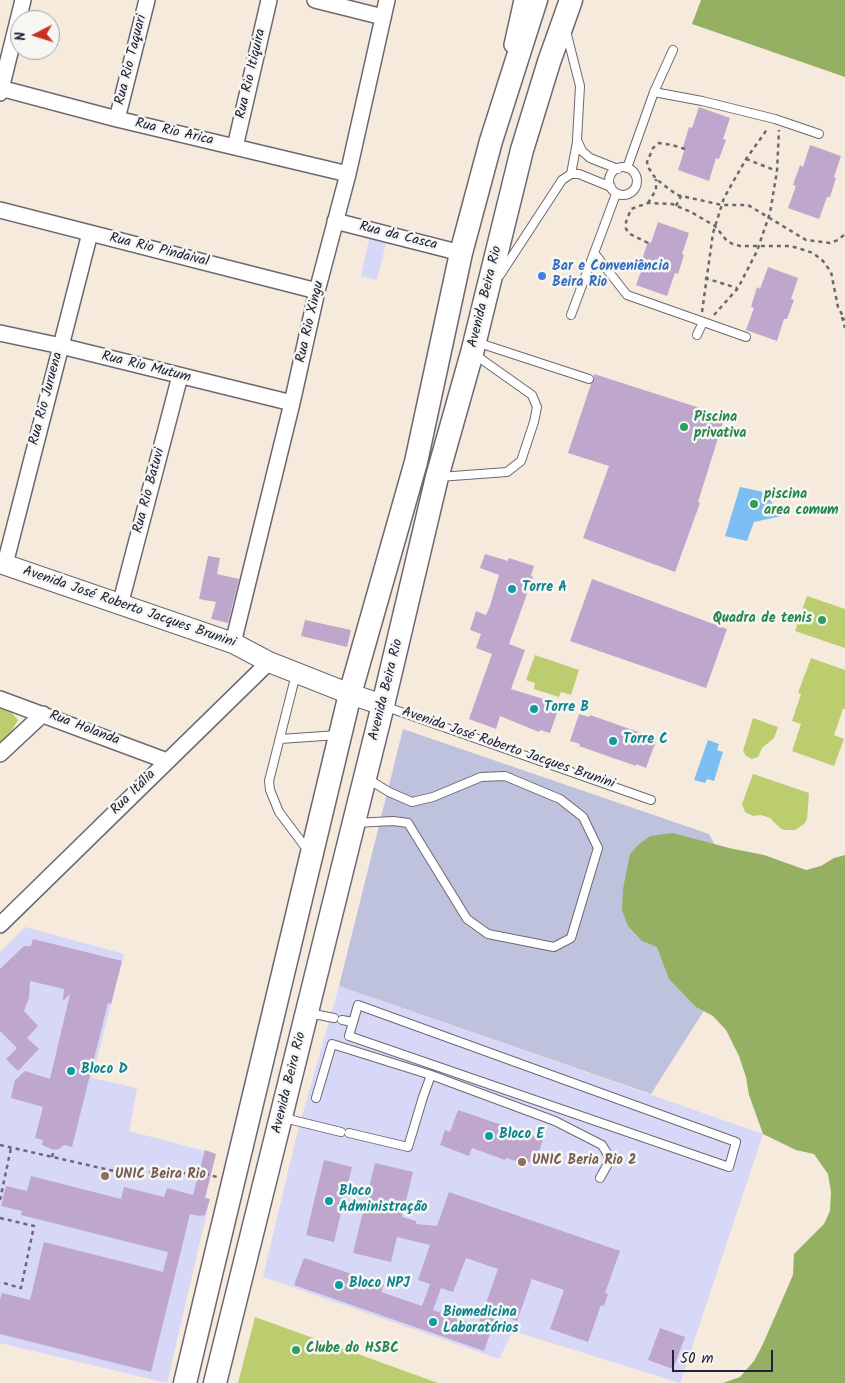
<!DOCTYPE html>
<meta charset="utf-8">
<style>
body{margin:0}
#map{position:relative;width:845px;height:1383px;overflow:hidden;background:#f5eadb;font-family:Kalam,sans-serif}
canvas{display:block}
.north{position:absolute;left:10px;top:10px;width:50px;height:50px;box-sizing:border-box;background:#f6f6f2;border:1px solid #a1a1a9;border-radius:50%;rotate:265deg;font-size:14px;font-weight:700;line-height:20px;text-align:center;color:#22223b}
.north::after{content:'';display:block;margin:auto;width:18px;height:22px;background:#c8321e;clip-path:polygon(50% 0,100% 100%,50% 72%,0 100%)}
.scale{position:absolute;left:672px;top:1350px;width:101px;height:22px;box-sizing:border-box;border:2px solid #22223b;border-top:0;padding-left:6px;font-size:15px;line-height:18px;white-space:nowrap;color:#22223b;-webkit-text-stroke:4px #f6f6f2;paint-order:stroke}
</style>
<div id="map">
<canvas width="845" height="1383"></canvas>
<div class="north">N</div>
<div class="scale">50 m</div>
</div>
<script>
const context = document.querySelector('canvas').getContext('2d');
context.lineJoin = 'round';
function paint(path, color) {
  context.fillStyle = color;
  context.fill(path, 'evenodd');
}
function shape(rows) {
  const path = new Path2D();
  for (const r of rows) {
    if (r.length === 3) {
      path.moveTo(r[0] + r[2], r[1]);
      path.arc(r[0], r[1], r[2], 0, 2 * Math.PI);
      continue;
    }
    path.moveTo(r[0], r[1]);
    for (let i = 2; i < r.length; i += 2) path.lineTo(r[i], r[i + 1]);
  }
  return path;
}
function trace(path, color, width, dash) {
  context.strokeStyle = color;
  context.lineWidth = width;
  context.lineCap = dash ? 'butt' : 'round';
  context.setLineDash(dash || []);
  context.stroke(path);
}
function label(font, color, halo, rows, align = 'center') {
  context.font = font + ' Kalam,sans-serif';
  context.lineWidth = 5;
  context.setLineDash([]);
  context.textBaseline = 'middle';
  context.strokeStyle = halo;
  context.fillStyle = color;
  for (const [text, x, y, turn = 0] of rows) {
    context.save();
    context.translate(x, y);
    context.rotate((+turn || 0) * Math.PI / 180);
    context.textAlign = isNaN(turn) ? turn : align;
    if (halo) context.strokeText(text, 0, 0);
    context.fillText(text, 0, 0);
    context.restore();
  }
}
const built = shape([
 [369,239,386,243,377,280,361,276],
 [25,927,124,954,92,1078,137,1088,129,1131,216,1154,205,1198,210,1199,167,1383,0,1343,0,952],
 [339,986,763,1134,680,1383,513,1331,499,1359,263,1277,297,1134]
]);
const industrial = shape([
 [403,729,709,834,757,927,651,1094,339,986]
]);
const green = shape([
 [807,596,845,609,845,648,795,631],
 [535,655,579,670,571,695,561,692,559,697,534,689,535,683,526,680],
 [811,658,845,670,845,709,843,709,834,735,844,739,834,766,792,751,801,724,792,721,801,694,798,693],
 [0,705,6,706,18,720,11,732,0,743],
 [753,718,778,727,774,738,762,748,758,757,752,759,746,756,743,751],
 [753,774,809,793,807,819,804,824,795,830,784,830,780,828,770,818,761,815,753,816,745,812,742,804],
 [255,1317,438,1383,238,1383]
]);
const forest = shape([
 [701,0,845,0,845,77,692,24],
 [673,833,729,848,764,855,806,870,821,866,834,858,845,855,845,1383,723,1383,740,1377,754,1361,763,1344,793,1275,794,1254,824,1224,830,1211,831,1192,828,1174,814,1154,796,1150,763,1134,749,1095,746,1077,739,1056,726,1030,713,1016,696,1007,669,979,657,947,642,941,628,926,622,910,623,889,630,854,637,846,650,836]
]);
const water = shape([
 [740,487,764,492,782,516,754,522,747,541,725,536],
 [708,740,719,744,717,750,723,752,714,781,707,779,705,783,694,780]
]);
const building = shape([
 [699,107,730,118,723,139,726,140,719,159,716,158,709,181,678,170,685,148,683,147,689,127,692,128],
 [810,145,841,156,834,177,836,178,830,197,827,197,819,219,788,208,796,186,793,185,800,165,803,167],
 [658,222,689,233,682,254,684,255,678,274,675,273,667,296,636,285,644,263,641,262,648,242,651,243],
 [768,267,798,278,791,299,794,300,787,319,784,319,777,341,746,330,754,308,751,307,757,287,760,289],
 [594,374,725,416,698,502,700,503,675,572,583,538,609,466,568,453,591,384,594,380],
 [485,554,508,561,509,558,534,566,531,576,533,577,509,644,525,650,511,689,550,701,549,704,559,707,550,733,540,730,539,732,500,716,496,729,469,719,492,654,476,648,481,634,470,630,476,611,486,615,490,606,499,575,480,568],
 [208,556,220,558,217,574,239,579,228,623,211,619,216,602,199,599],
 [592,579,727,629,706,688,570,641],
 [305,620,351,630,347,647,301,636],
 [579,714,589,717,590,715,647,735,646,738,656,741,646,768,636,764,636,766,579,746,580,744,570,741],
 [33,939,122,961,111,1004,108,1003,72,1147,64,1145,59,1149,54,1150,42,1145,43,1140,35,1138,43,1107,11,1098,15,1080,25,1071,50,1079,70,994,63,1001,64,989,30,981,29,998,24,1011,38,1026,27,1038,39,1049,18,1071,6,1059,17,1048,0,1031,0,969,24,946,31,946],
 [458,1110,543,1139,535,1164,526,1161,525,1164,506,1158,505,1160,472,1148,469,1156,440,1145,445,1130,450,1132],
 [205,1150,216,1154,205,1198,210,1199,205,1215,200,1216,190,1214,151,1372,0,1334,0,1300,2,1293,30,1300,44,1242,163,1272,168,1252,21,1215,22,1211,1,1206,6,1186,27,1191,31,1176,121,1199,124,1187,164,1197,167,1188,193,1195],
 [324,1160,352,1167,334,1242,306,1235],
 [375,1163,413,1172,402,1217,416,1221,416,1224,437,1226,449,1192,620,1251,605,1293,608,1294,604,1306,601,1305,588,1342,550,1329,564,1290,532,1279,517,1321,497,1314,484,1351,294,1285,304,1258,384,1285,381,1292,422,1306,430,1284,418,1280,430,1245,397,1237,391,1262,353,1253],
 [466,1258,498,1269,478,1326,433,1310,441,1288,453,1292],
 [660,1328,685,1337,673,1369,648,1360]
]);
const path = shape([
 [685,149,672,145,659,143,653,148,647,162,648,167,656,179,677,195,722,205,748,205,806,240,830,243,838,240,845,234],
 [746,159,777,171],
 [648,203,656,190,656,179],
 [676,206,681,196],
 [648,243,630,234,626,229,626,222,631,209,648,203,672,204,691,212,715,226,727,241,733,244,740,246,790,246,801,249,813,253,823,261,831,272,838,307,845,320],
 [705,278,737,288],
 [702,312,713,233,724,198,746,159,768,128],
 [714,315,738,288,757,251,770,213,777,171,779,130],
 [842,317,845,328],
 [0,1145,114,1171,206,1174,217,1177],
 [52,1157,54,1150],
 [0,1200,11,1148],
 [0,1218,34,1226,21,1288,0,1282]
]);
const lane = shape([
 [566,31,580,86,577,140,582,151,590,158,618,169],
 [654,92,702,101,775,119,819,134],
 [623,181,14],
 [627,168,654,92,673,50],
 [571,174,577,142],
 [595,254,627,295,746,337],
 [500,275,562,180,571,174,579,174,611,187],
 [571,315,616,194],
 [697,335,703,322],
 [476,342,589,379],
 [439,477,507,472,521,461,534,422,537,407,532,395,474,354],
 [296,674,269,781,270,790,279,812,309,852],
 [384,706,651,800],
 [280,739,338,735],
 [355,823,393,821,408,823,467,919,488,934,554,947,571,938,598,848,583,817,560,799,505,776,481,777,433,797,412,802,389,792,368,779],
 [358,1005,736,1142,729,1167,349,1036,358,1005],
 [309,1013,334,1018],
 [342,1020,353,1022],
 [316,1098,332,1044,431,1075,555,1121,602,1145,608,1155,609,1162,600,1178],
 [284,1118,341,1132],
 [349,1133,408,1147,423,1097,431,1075]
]);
const street = shape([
 [315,0,383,17],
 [512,45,522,0],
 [0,88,117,119,348,174],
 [0,93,23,0],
 [117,119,147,0],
 [235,147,269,0],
 [0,210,317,291],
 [335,221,461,253],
 [0,333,61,346,292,403],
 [5,564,90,233],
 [120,605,180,376],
 [233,643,292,403,317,291,348,174,387,0],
 [0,699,167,761],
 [0,754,43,714],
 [0,925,269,662]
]);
const secondary = shape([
 [0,563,233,643,269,662,350,694,383,705]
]);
const primary = shape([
 [185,1383,350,694,416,462,461,253,491,141,536,0],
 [215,1383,383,705,437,477,472,353,522,150,549,62,571,0]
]);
const markers = [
 [542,276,5,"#3f7fe0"],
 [684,427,5,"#2e9e5b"],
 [754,504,5,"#2e9e5b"],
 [512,589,5,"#0f9aa8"],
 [822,620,5,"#2e9e5b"],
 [534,709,5,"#0f9aa8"],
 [613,741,5,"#0f9aa8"],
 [71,1071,5,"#0f9aa8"],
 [489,1136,5,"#0f9aa8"],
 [522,1162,5,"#8d6e63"],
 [105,1176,5,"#8d6e63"],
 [329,1201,5,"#0f9aa8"],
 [339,1285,5,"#0f9aa8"],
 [433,1322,5,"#0f9aa8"],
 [296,1350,5,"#2e9e5b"]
];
const streetNames = [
 ["Rua Rio Taquari",132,60,-76],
 ["Rua Rio Itiquira",252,74,-77],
 ["Rua Rio Arica",174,133,13],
 ["Rua da Casca",398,237,14],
 ["Rua Rio Pindaival",159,251,14],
 ["Avenida Beira Rio",486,297,-76],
 ["Rua Rio Xingu",311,322,-77],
 ["Rua Rio Mutum",146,368,14],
 ["Rua Rio Juruena",47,399,-75],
 ["Rua Rio Batuvi",150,491,-75],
 ["Avenida José Roberto Jacques Brunini",129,608,19],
 ["Avenida Beira Rio",387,690,-76],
 ["Rua Holanda",84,729,21],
 ["Avenida José Roberto Jacques Brunini",508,749,19],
 ["Rua Itália",134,793,-45],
 ["Avenida Beira Rio",290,1083,-76]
];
const shopNames = [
 ["Bar e Conveniência",552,268],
 ["Beira Rio",552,284]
];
const leisureNames = [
 ["Piscina",694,419],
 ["privativa",694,435],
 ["piscina",764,496],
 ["area comum",764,512],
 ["Quadra de tenis",812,620,"right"],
 ["Clube do HSBC",306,1350]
];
const cultureNames = [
 ["Torre A",522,589],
 ["Torre B",544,709],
 ["Torre C",623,741],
 ["Bloco D",81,1071],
 ["Bloco E",499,1136],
 ["Bloco",339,1193],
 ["Administração",339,1209],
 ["Bloco NPJ",349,1285],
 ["Biomedicina",443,1314],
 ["Laboratórios",443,1330]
];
const educationNames = [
 ["UNIC Beria Rio 2",532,1162],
 ["UNIC Beira Rio",115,1176]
];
paint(built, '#d7d7f8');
paint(industrial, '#bfc2dd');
paint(green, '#bccd70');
paint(forest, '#95b062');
paint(water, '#7cbef1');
paint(building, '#bfa6cc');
trace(lane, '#6c6873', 10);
trace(street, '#6c6873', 18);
trace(secondary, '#6c6873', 22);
trace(primary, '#6c6873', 25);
trace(path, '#6c6873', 2.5, [4, 4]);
trace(lane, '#fff', 8);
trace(street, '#fff', 15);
trace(secondary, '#fff', 20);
trace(primary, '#fff', 22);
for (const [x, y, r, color] of markers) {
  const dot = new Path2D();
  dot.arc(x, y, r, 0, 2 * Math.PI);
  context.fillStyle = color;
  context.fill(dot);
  trace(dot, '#f6f6f2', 2);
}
label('14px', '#22223b', '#f6f6f2', streetNames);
label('bold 14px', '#366cbe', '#f6f6f2', shopNames, 'left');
label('bold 14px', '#27864d', '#f6f6f2', leisureNames, 'left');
label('bold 14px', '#0d838f', '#f6f6f2', cultureNames, 'left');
label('bold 14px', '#785e54', '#f6f6f2', educationNames, 'left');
</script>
